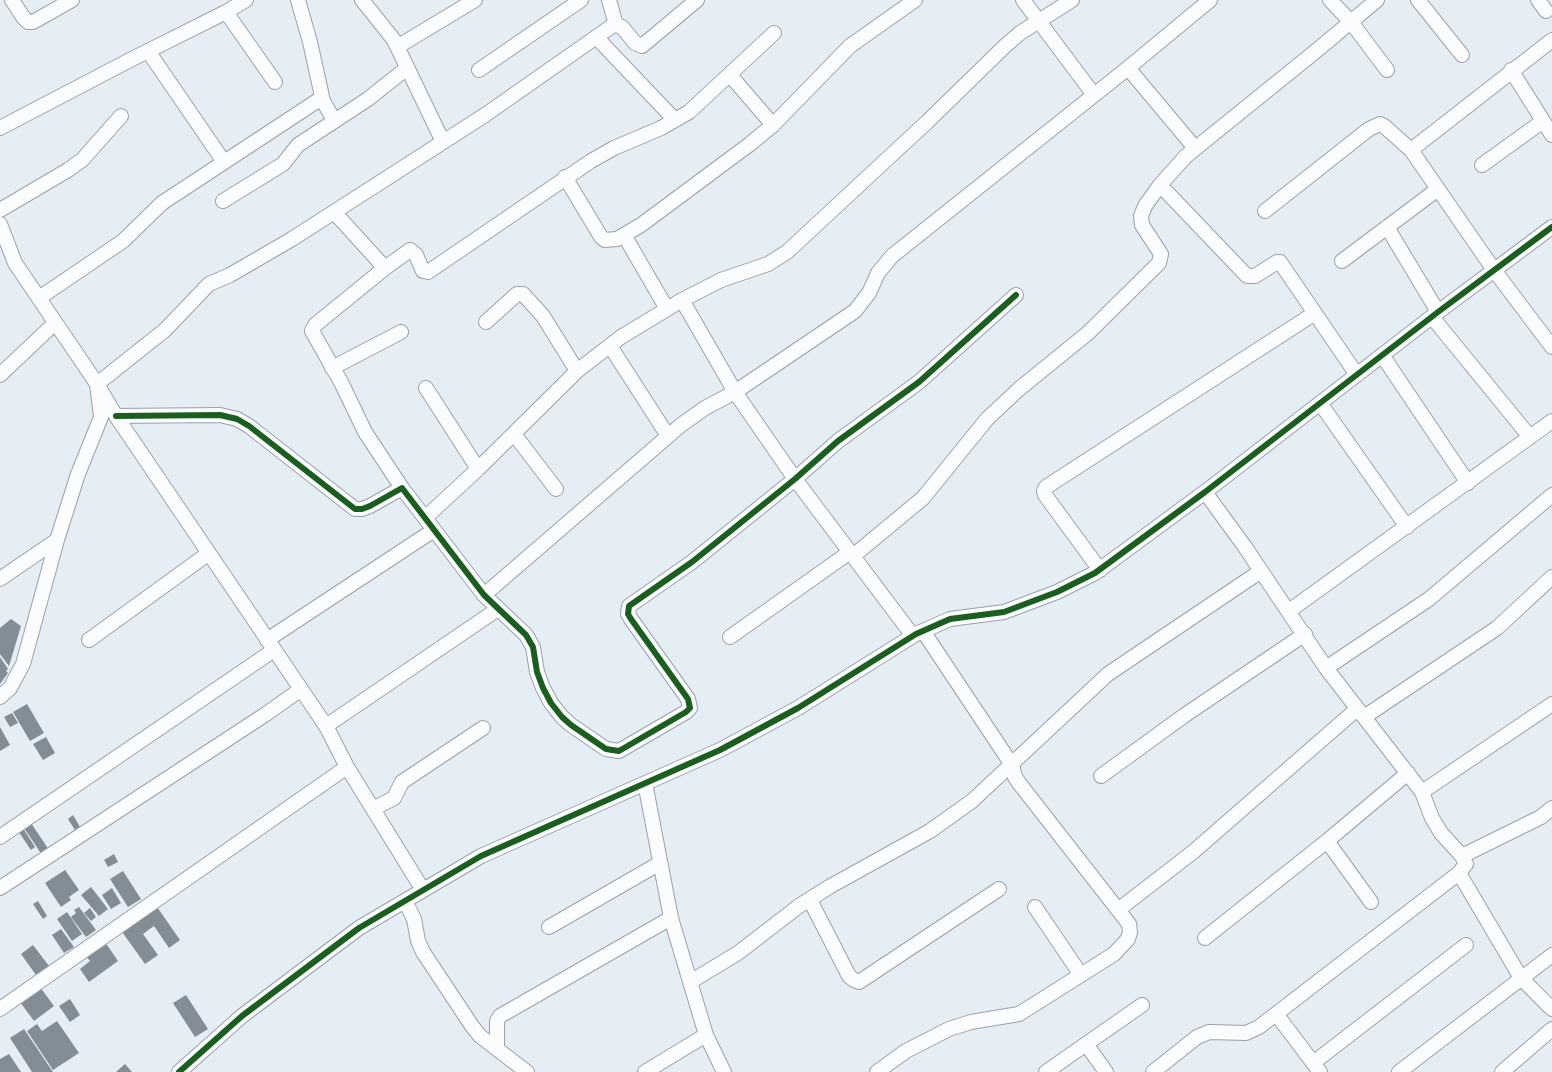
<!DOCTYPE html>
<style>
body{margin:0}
canvas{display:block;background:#e5edf5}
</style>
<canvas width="1552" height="1072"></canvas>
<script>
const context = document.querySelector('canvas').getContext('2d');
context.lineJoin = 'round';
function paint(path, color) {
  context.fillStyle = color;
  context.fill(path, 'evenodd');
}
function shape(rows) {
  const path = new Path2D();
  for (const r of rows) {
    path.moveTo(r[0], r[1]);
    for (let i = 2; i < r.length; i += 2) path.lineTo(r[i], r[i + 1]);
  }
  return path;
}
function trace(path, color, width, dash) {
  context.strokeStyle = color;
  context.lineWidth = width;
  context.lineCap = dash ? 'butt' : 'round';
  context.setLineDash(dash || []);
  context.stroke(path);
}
const building = shape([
 [11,619,21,626,9,666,0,654,0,628],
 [0,657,8,669,6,671,8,673,0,684],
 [27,704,44,733,30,741,13,712],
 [12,713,18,723,10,727,4,717],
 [0,727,10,745,0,751],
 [46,737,55,753,43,760,33,744],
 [73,815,83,832,78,835,68,819],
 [29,820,49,850,42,855,22,825],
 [21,825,35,847,31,850,16,828],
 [114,854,118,862,108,867,104,860],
 [65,870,79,890,69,897,71,900,61,907,45,883],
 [123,871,141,899,128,907,110,879],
 [91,887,108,909,99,916,81,895],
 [112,888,121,903,111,909,102,895],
 [38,901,47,916,43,919,33,904],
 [155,904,180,940,169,948,154,926,143,934,158,955,145,964,120,929],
 [79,907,96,930,86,937,71,917,76,913,74,910],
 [90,908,96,917,91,921,84,913],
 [67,912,82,934,72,941,57,919],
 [61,929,74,947,64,953,52,935],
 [105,942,118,961,89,982,80,969,90,961,86,956],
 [33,945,49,966,36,975,21,954],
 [40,987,54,1006,34,1021,20,1002],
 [186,995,208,1029,195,1037,173,1003],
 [70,999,80,1015,70,1022,59,1006],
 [57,1021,79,1053,53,1070,27,1031,37,1024,42,1031],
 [24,1029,53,1072,32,1072,10,1038],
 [9,1054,21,1072,0,1072,0,1059],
 [125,1064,132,1072,116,1072]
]);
const minor = shape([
 [12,0,23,17,28,22,33,22,72,0],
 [298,0,310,42,323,101],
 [362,0,394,40,443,142],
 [609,0,616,25],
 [1023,0,1094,95],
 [1330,0,1351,22,1387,70],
 [1418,0,1462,55],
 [1538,0,1546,11],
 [226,12,275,82],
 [596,37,675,120],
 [397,47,475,0],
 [148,51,224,162],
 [1128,68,1195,148],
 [479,70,581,0],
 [1511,70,1552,135],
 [730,75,773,125],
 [0,128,132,59,226,12,246,0],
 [1411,150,1552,40],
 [1482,165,1543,121],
 [565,177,601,237,605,240,617,239,641,225,750,144,773,125,850,46,915,0],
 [1160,185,1247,276,1255,276,1277,262,1280,262,1357,375],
 [223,201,283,164,298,145,368,99,407,68],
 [0,210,68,170,82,160,121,116],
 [1265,211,1369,129,1380,124,1384,126,1411,150,1494,270,1552,347],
 [334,212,385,268,410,250,416,255,423,271,428,272,591,161,614,148,661,128,689,112,774,33],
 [0,224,15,263,97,384,116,416,326,726,347,767,423,890],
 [1387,227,1438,312],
 [624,235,667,309],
 [1342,261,1438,189],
 [385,268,315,325,312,331,342,384,365,432,402,488],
 [39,298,123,241,162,203,317,101,323,101,334,120],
 [682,300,735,392,795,479,913,636],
 [1432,317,1530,437],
 [486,322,517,294,523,294,543,316,577,371],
 [610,346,668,436],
 [1382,355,1468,483],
 [332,368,401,332],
 [0,375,55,323],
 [426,388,478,469],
 [1320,403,1407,527],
 [116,416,220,415,237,419,249,426,355,509,362,509,370,506,402,488,484,595,526,635,533,647,537,672,543,688,551,703,562,717,571,725,606,749,619,751,686,712,690,708,688,699,631,619,628,614,629,606,692,562,795,479,838,441,919,382,1016,295],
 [514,434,556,489],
 [425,518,478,469,577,371,621,337,682,300,721,280,768,264,787,252,927,122,1005,46,1020,33,1072,0],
 [853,556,923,498,987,419,1019,389,1088,333,1159,263,1161,254,1142,225,1141,216,1145,206,1160,185,1186,156,1316,51,1377,0],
 [1100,570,1045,495,1044,491,1046,487,1315,313],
 [0,579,57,540],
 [484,595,681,425,705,408,735,392,855,311,869,293,878,273,892,256,1128,68,1210,0],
 [1289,611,1552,421],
 [730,637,850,552],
 [89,640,209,553],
 [267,640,434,530],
 [1326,668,1429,599,1552,495],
 [0,697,10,688,23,664,57,540,78,474,101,417,97,384,165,330,209,284,230,275,292,239,485,115,612,26,616,25,622,27,635,43,642,46,697,0],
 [1364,717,1497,628,1552,577],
 [326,726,498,609],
 [1101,776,1185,715,1305,634],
 [645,783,671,918,706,1035,724,1072],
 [1422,792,1552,704],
 [373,809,394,798,402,782,483,728],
 [0,837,274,650],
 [1327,841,1371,902],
 [1462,856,1541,817,1552,808],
 [1459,873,1521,978,1552,1009],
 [0,888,266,714,300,690],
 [810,900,849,976,854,980,859,982,999,889],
 [405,901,414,919,418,941,423,952,472,1026,480,1036,527,1072],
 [1035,907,1081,975],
 [1118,910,1193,852,1357,709],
 [549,927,660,863],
 [1205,938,1327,841,1408,773],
 [690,982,738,953,799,906,829,887,930,831,972,801,1108,674,1261,571],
 [0,1009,347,767],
 [1277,1015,1320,1072],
 [1086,1044,1106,1072],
 [497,1048,497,1021,500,1016,671,918],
 [1313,1063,1466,945],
 [179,1072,242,1016,359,928,481,856,720,750,798,708,916,634,950,619,1004,612,1057,592,1095,573,1205,492,1438,312,1552,227],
 [645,1072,706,1035],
 [877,1072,906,1051,949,1029,971,1022,1019,1014,1114,954,1128,939,1130,932,1129,924,1122,915,1019,783,1015,777,1012,765,923,631],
 [1046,1072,1142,1005],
 [1153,1072,1197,1037,1209,1032,1246,1033,1259,1027,1459,873,1466,864,1462,856,1441,833,1432,818,1422,792,1326,668,1245,547,1205,492],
 [1399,1072,1552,955],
 [1502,1072,1552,1029]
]);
const cycleway = shape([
 [116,416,220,415,237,419,249,426,355,509,362,509,370,506,402,488,484,595,526,635,533,647,537,672,543,688,551,703,562,717,571,725,606,749,619,751,686,712,690,708,688,699,631,619,628,614,629,606,692,562,795,479,838,441,919,382,1016,295],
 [179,1072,242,1016,359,928,481,856,720,750,798,708,916,634,950,619,1004,612,1057,592,1095,573,1205,492,1438,312,1552,227]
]);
paint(building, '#838d96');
trace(minor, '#9aa1a9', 16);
trace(minor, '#fbfcfe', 14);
trace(cycleway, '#1b5e20', 6);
</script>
